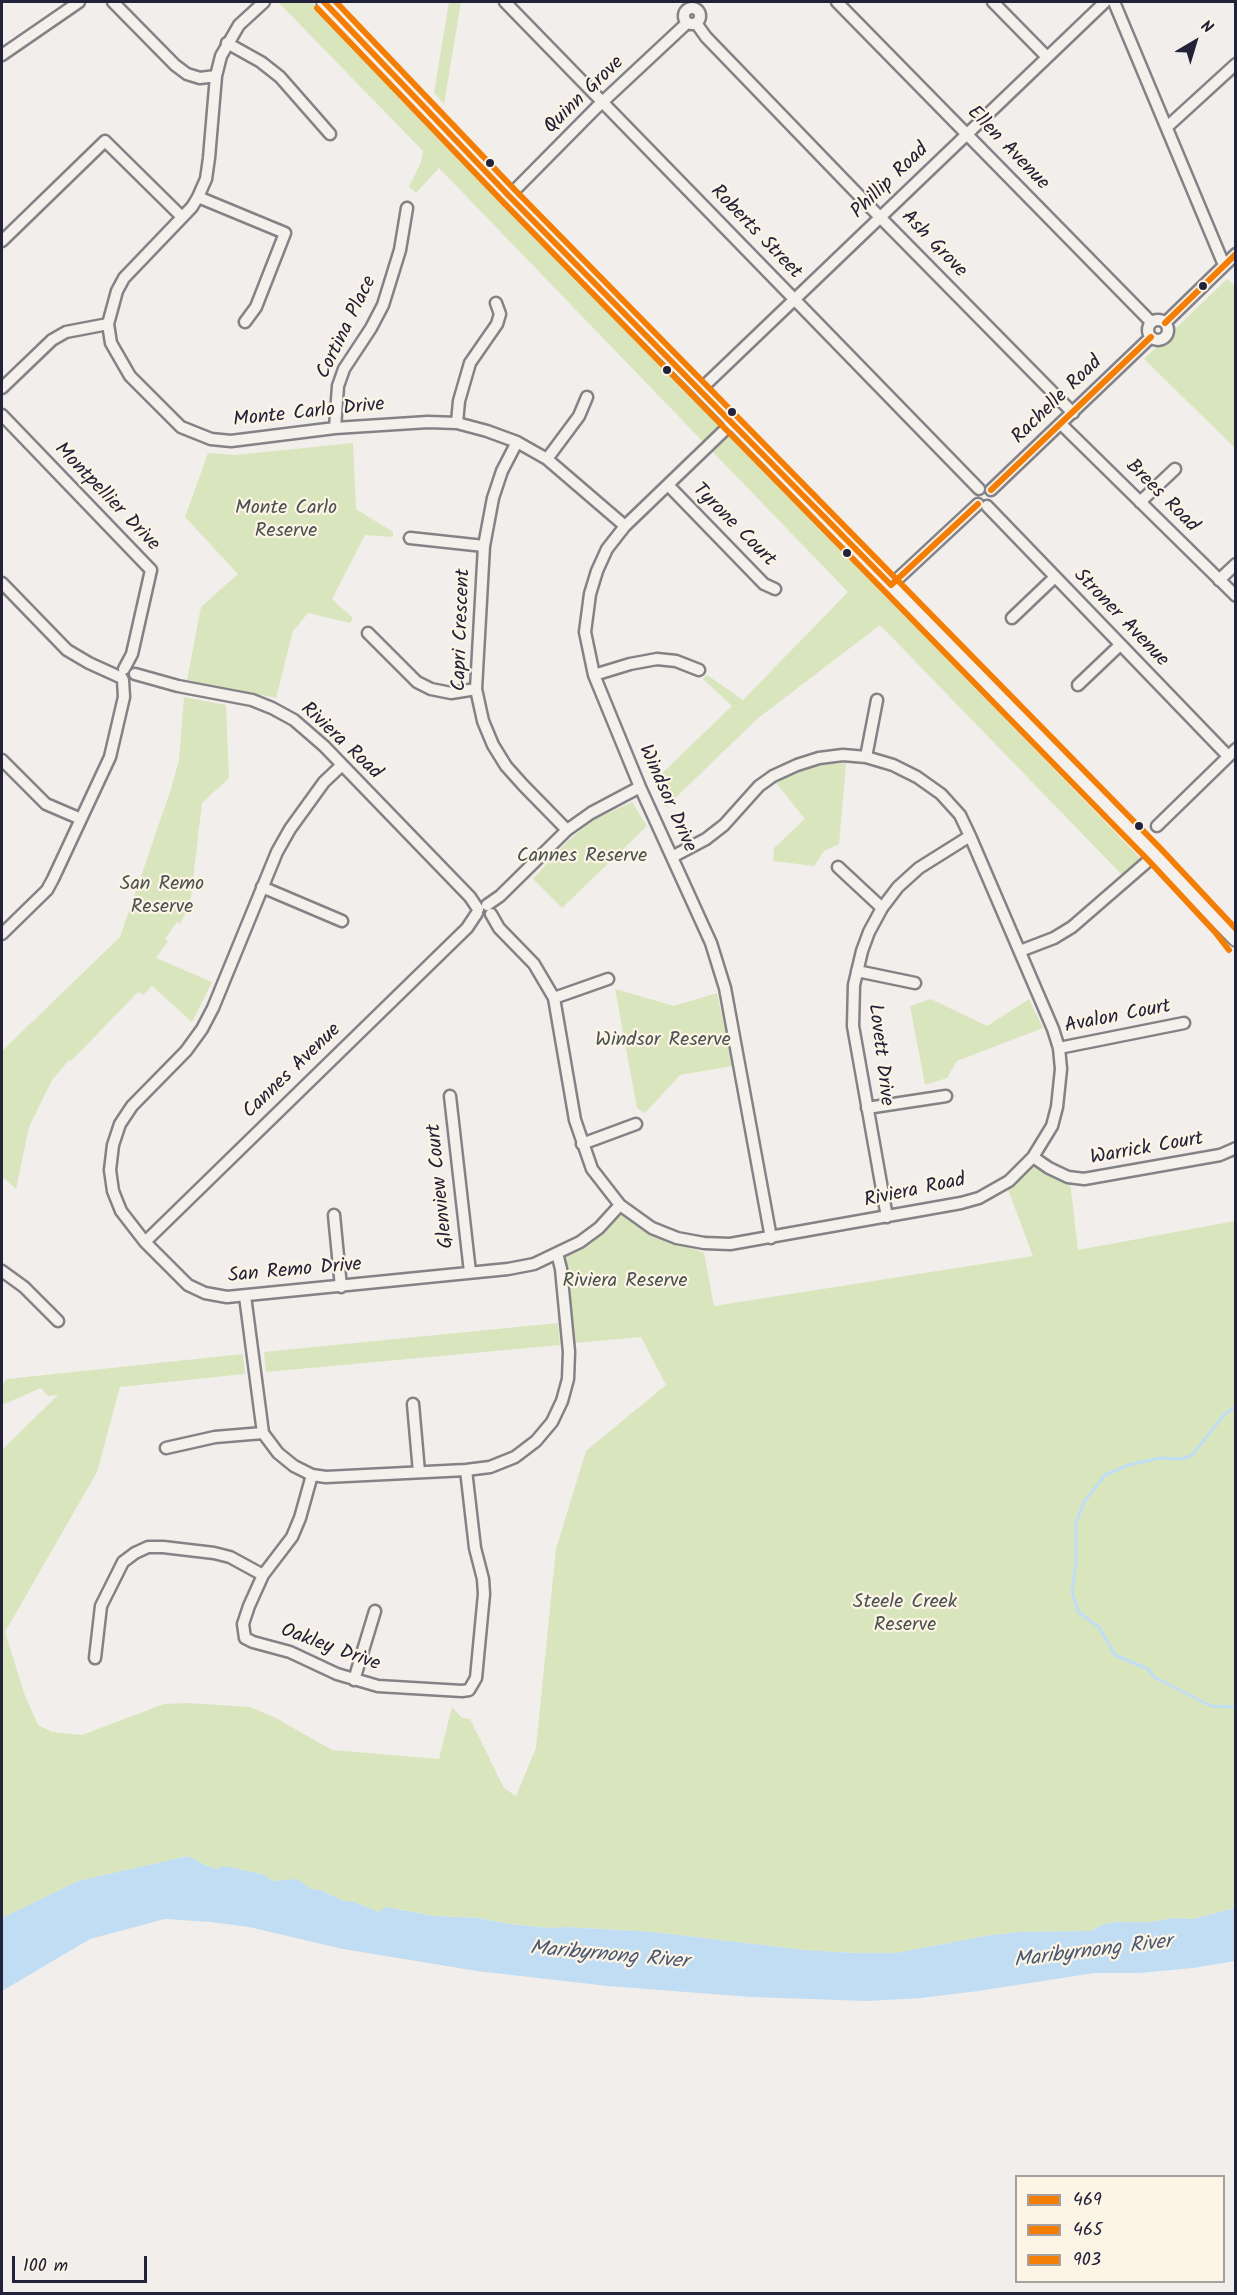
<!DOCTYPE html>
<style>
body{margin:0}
#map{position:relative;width:1237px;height:2295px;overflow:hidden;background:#f1eeeb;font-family:Kalam,sans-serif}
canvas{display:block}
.frame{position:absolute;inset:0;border:3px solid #22223b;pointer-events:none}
.legend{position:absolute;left:1015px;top:2175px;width:210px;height:108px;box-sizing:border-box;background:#fcf5e5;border:2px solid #a5a1a1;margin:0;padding:8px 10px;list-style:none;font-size:18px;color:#22223b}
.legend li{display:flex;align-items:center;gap:12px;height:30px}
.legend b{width:30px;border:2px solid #a5a1a1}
.north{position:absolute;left:1165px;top:12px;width:60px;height:60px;-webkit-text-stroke:4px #fcf5e5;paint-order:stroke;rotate:38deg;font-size:16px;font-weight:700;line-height:24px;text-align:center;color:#22223b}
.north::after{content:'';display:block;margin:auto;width:21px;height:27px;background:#22223b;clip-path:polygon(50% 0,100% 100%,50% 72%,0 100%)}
.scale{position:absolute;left:12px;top:2256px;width:135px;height:27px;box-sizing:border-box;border:3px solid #22223b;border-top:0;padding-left:8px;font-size:18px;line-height:21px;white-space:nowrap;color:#22223b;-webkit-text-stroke:4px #fcf5e5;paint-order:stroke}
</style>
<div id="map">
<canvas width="1237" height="2295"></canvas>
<div class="frame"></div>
<ul class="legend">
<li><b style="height:8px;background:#f47d03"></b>469</li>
<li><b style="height:8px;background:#f47d03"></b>465</li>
<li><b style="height:8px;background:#f47d03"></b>903</li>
</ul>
<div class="north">N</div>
<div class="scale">100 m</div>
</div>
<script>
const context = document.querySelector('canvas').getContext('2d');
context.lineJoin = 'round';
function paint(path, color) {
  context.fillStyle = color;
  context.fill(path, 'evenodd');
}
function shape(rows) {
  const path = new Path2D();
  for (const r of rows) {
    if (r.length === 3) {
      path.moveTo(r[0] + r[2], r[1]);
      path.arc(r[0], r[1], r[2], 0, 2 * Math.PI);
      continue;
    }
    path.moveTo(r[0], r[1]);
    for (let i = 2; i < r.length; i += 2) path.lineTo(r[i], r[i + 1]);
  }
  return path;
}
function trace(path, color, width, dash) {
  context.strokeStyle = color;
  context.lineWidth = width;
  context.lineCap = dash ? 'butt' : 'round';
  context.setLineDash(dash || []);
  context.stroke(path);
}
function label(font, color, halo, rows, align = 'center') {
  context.font = font + ' Kalam,sans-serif';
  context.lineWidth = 4.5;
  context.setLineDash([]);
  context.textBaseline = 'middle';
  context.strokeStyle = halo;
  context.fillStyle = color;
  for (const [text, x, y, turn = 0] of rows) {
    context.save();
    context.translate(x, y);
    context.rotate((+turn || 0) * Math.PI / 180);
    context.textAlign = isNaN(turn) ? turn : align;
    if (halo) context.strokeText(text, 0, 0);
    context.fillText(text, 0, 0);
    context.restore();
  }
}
const green = shape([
 [278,2,312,2,1142,860,1124,877,880,625,757,719,666,807,654,781,732,706,703,679,707,675,743,700,848,592,439,168,416,193,409,187,421,162,423,151],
 [449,2,461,2,444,104,434,93],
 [1227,279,1236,287,1235,448,1144,359],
 [353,443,356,509,393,532,393,537,365,535,332,599,353,618,350,623,308,613,293,631,276,698,187,680,201,607,238,574,185,517,208,453,235,455],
 [184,697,226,705,229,778,202,803,190,905,180,924,177,922,165,939,168,941,156,958,212,982,192,1022,152,986,143,995,138,992,71,1061,69,1060,52,1080,29,1127,16,1189,4,1178,2,1182,2,1051,120,937,170,792,179,760],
 [846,763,839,844,824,851,814,866,773,861,774,848,805,819,776,783,797,771,818,765],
 [632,802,647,826,562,908,533,879,567,842,591,821],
 [615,989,674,1006,717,993,733,1066,680,1075,645,1113,637,1108],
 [931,999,987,1026,1029,999,1043,1028,957,1061,947,1078,925,1085,910,1006],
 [1032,1165,1070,1182,1078,1250,1235,1221,1235,1908,1193,1919,1174,1918,1151,1922,1116,1922,1104,1924,1091,1931,1018,1932,985,1936,896,1953,854,1953,805,1950,653,1932,565,1927,549,1928,509,1924,479,1918,434,1916,398,1909,379,1912,354,1902,344,1901,318,1889,313,1890,297,1880,272,1881,265,1875,235,1868,218,1869,205,1865,188,1856,78,1881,2,1918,2,1450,58,1395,48,1396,41,1388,2,1405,2,1384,7,1379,243,1354,245,1374,120,1387,97,1472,5,1632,25,1696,38,1725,52,1732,82,1735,164,1704,188,1703,250,1707,276,1718,332,1750,439,1759,452,1707,462,1718,470,1719,504,1788,516,1796,536,1748,556,1549,586,1451,666,1385,641,1337,574,1343,561,1257,601,1232,620,1213,655,1235,704,1253,714,1306,1033,1256,1007,1187],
 [558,1323,560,1345,266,1372,264,1352]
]);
const water = shape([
 [188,1856,205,1865,218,1869,223,1866,235,1868,265,1875,272,1881,297,1879,313,1890,318,1889,344,1901,354,1902,379,1912,386,1907,434,1916,479,1918,509,1924,549,1928,565,1927,653,1932,805,1950,854,1953,896,1953,985,1936,1018,1932,1091,1931,1104,1924,1116,1922,1151,1922,1174,1918,1193,1919,1235,1908,1235,1961,1193,1968,1139,1973,1094,1973,978,1991,921,1998,867,2001,751,1997,608,1986,477,1971,343,1949,249,1927,211,1922,165,1919,90,1939,2,1991,2,1918,78,1881]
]);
const stream = shape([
 [1236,1406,1224,1415,1192,1455,1182,1459,1160,1458,1129,1465,1105,1475,1084,1502,1076,1523,1076,1564,1072,1592,1079,1613,1099,1627,1115,1655,1148,1669,1154,1677,1211,1706,1236,1707]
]);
const minor = shape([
 [113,2,175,65,187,74,200,78,216,76],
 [264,2,239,25,221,56,216,76,209,158,206,179,198,197,192,207,124,278,117,291,108,324,111,343,130,376,181,427,211,439,231,441,335,428,428,422,457,423,487,431,517,442,547,459,625,526],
 [505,2,979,489],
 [837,2,1151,322],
 [993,2,1047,57],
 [1114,2,1224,265],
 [692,16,8],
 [696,23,706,37,874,211,1073,413],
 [227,43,261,62,280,77,330,134],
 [2,55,79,2],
 [1167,127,1236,64],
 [509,196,596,108,687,23],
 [198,197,285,233,256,307,245,322],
 [2,241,105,141,182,217],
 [1158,330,10],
 [1165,323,1236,254],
 [2,388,52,340,66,332,108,324],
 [701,389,1105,2],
 [2,415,151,570,132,654,124,669],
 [457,423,459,401,470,363,497,324,500,314,496,303],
 [732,423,625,526,607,549,597,571,590,594,585,632,594,675,640,787,711,943,725,988,771,1238],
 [1061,424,1236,596],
 [335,428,338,386,344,369,371,328,383,305,400,250,407,208],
 [517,442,502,471,493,498,484,546,476,689,483,721,493,745,506,766,523,785,567,830],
 [547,459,579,416,587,397],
 [668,485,764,584,775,589],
 [991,490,1151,337],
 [1140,502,1175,469],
 [987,506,1228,756],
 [410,538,484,546],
 [1219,580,1236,564],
 [2,583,67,650,89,663,122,678],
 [891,585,978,504],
 [1012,618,1055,577],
 [368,633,417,682,431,689,451,693,476,689],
 [135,674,178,686,252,700,272,708,294,720,324,746,470,897,478,909],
 [594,675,630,664,657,659,676,661,699,670],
 [1078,685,1120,645],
 [866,757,877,700],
 [2,760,46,804,81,819],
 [342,765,324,782,290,829,277,852,213,1008,202,1029,186,1051,132,1106,120,1124,113,1145,110,1170,113,1191,121,1211,145,1242,188,1285,205,1293,227,1297,508,1269,534,1264,580,1242,599,1228,620,1205],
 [1157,826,1236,749],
 [838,867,882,908],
 [262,887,342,921],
 [487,905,500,896,567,830,591,813,640,787],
 [491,914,499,928,534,964,554,998,575,1120,592,1169,620,1205,652,1228,677,1238,704,1243,730,1244,961,1203,979,1198,1009,1181,1033,1157,1052,1126,1057,1107,1061,1069,1059,1048,1053,1029,970,836,960,815,941,794,917,777,893,765,866,757,843,755,819,758,797,765,773,776,759,786,724,825,706,839,672,857],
 [2,934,47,890,53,879,110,757,124,697,123,680],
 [1020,951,1054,938,1072,927,1155,855],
 [857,971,915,983],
 [554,998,608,979],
 [1059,1048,1184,1023],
 [450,1096,470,1272],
 [867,1108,946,1096],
 [582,1144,636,1124],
 [1033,1157,1049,1168,1068,1177,1084,1179,1220,1155,1236,1148],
 [334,1215,341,1287],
 [887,1217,853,1026,854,985,862,951,869,932,882,908,898,887,919,868,970,836],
 [145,1242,467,928,477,913],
 [2,1271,24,1287,58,1321],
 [245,1296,263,1433,278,1453,294,1466,312,1475,326,1477,466,1470,490,1467,515,1457,536,1441,552,1422,562,1401,568,1379,569,1352,561,1269,557,1253],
 [413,1404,419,1472],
 [166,1448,215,1437,263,1433],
 [312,1475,300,1518,292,1537,263,1575,249,1606,243,1624,245,1638,253,1642,290,1652,337,1674,378,1686,462,1691,469,1690,476,1678,484,1594,483,1579,475,1548,466,1470],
 [95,1658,101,1606,123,1562,135,1553,148,1547,163,1547,214,1553,230,1557,263,1575],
 [354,1680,375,1611]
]);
const major = shape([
 [324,2,509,196,701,389,1236,939]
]);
const bus1 = shape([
 [324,2,509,196,891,585],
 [1165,323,1236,254],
 [991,490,1151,337],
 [891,585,978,504]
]);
const bus2 = shape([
 [317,8,503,202,1149,861,1215,932,1229,950]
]);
const bus3 = shape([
 [336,2,515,190,1161,849,1236,929]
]);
const markers = [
 [490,163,5,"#22223b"],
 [1203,286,5,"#22223b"],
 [667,370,5,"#22223b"],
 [732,412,5,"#22223b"],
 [847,553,5,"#22223b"],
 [1139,826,5,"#22223b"]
];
const streetNames = [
 ["Quinn Grove",585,96,-44],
 ["Ellen Avenue",1007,149,46],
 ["Phillip Road",891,182,-44],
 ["Roberts Street",755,233,46],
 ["Ash Grove",933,245,46],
 ["Cortina Place",348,328,-64],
 ["Rachelle Road",1058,401,-44],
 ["Monte Carlo Drive",309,414,-6],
 ["Brees Road",1161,497,45],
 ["Montpellier Drive",106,498,46],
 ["Tyrone Court",733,526,45],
 ["Stroner Avenue",1120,619,46],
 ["Capri Crescent",463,630,-88],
 ["Riviera Road",340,742,43],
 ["Windsor Drive",666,799,66],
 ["Avalon Court",1118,1018,-11],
 ["Lovett Drive",879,1055,83],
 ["Cannes Avenue",293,1072,-44],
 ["Warrick Court",1147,1150,-10],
 ["Glenview Court",442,1186,-96],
 ["Riviera Road",915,1192,-12],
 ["San Remo Drive",295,1272,-5],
 ["Oakley Drive",330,1649,20]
];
const parkNames = [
 ["Monte Carlo",286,510],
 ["Reserve",286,533],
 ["Cannes Reserve",582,858],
 ["San Remo",162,886],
 ["Reserve",162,909],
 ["Windsor Reserve",663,1042],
 ["Riviera Reserve",625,1283],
 ["Steele Creek",905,1604],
 ["Reserve",905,1627]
];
const waterNames = [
 ["Maribyrnong River",1093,1953,-7],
 ["Maribyrnong River",609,1957,5]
];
paint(green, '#d9e6bd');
paint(water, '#c0ddf3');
trace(stream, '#c0ddf3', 3);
trace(minor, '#848286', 15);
trace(major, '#848286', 18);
trace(minor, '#f4f1ec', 10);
trace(major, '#f4f1ec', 14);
trace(bus1, '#f47d03', 6);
trace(bus2, '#f47d03', 6);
trace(bus3, '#f47d03', 6);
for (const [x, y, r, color] of markers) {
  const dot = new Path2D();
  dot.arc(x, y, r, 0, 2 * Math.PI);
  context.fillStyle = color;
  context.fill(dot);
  trace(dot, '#fcf5e5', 2);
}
label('20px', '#22223b', '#fcf5e5', streetNames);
label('20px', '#4b5252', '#fcf5e5', parkNames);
label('italic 21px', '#4b5873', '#fcf5e5', waterNames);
</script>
